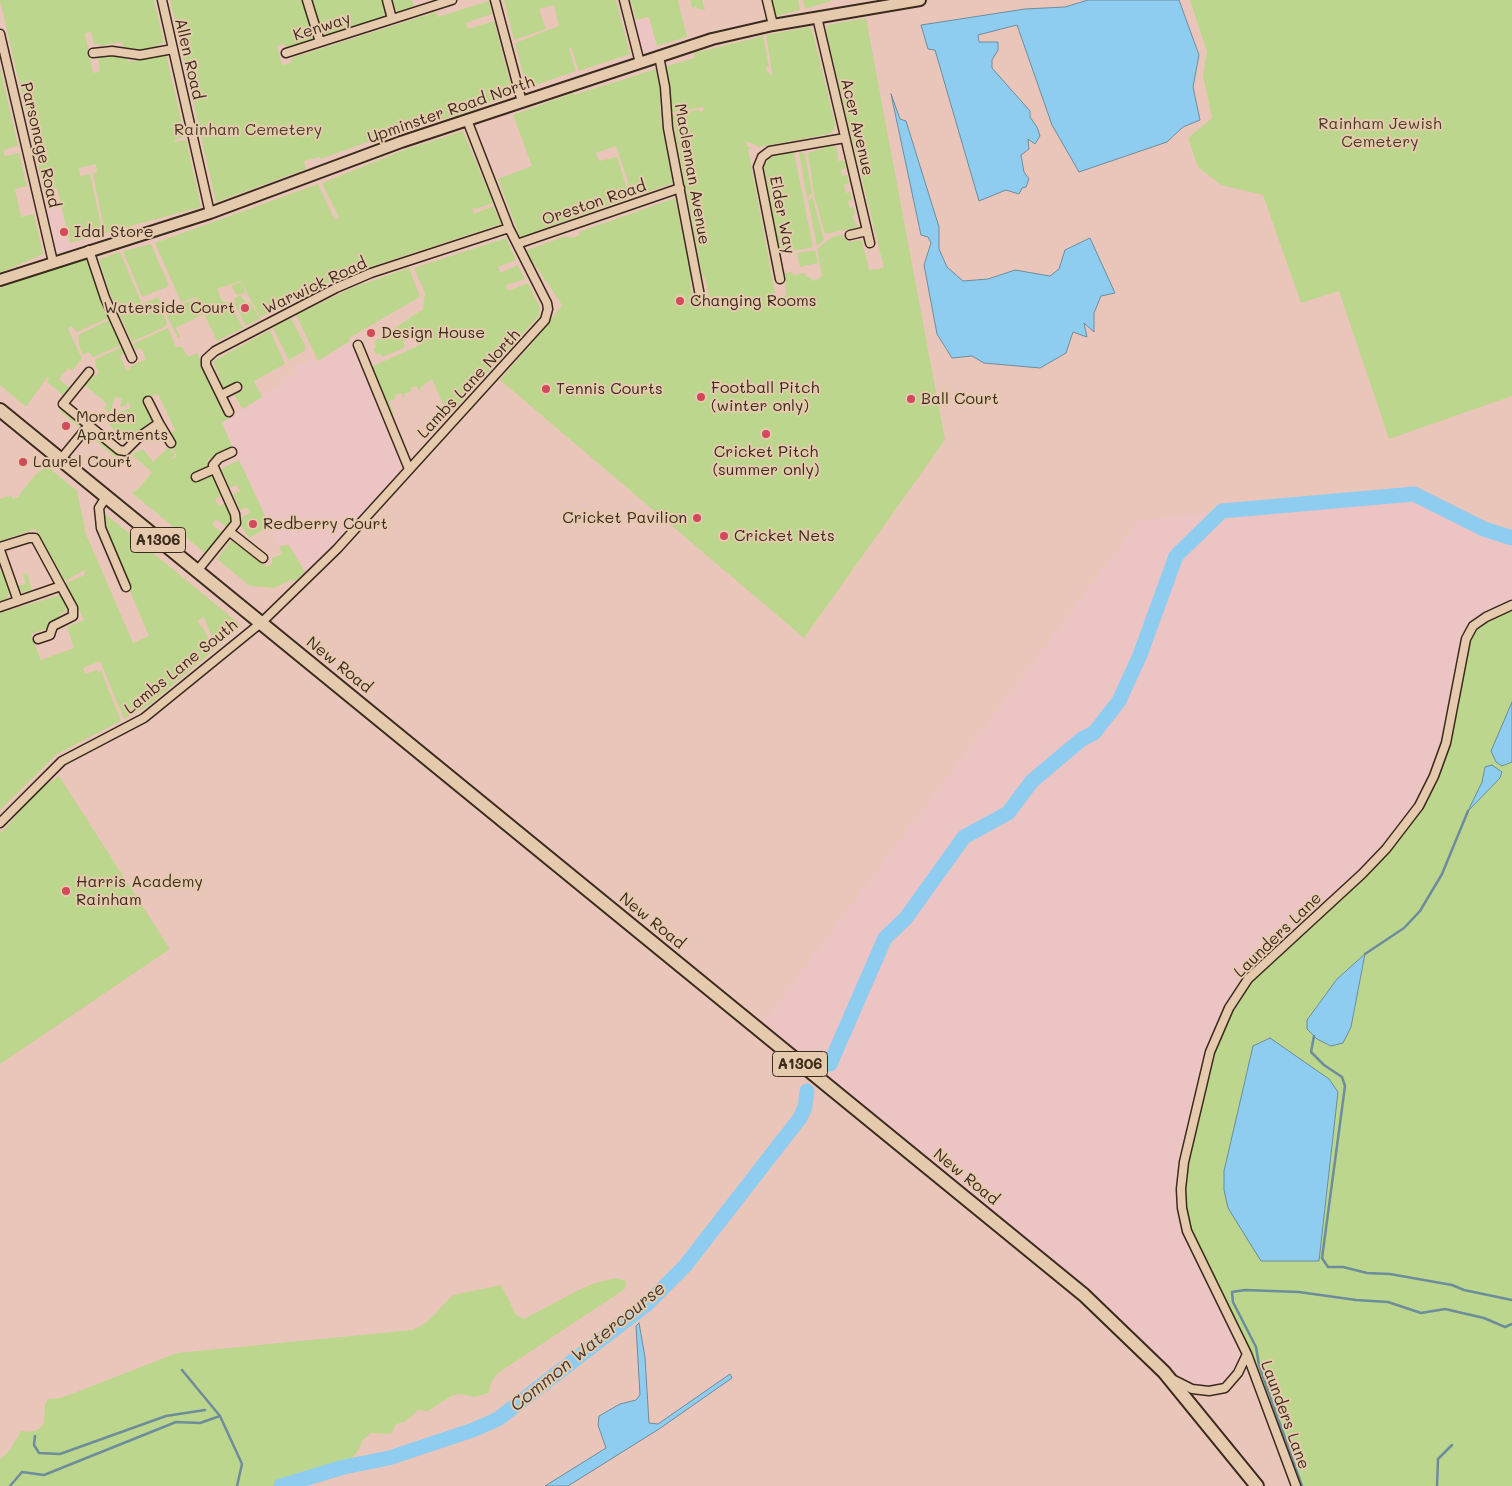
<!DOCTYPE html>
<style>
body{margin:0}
canvas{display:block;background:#eac6ba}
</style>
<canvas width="1512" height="1486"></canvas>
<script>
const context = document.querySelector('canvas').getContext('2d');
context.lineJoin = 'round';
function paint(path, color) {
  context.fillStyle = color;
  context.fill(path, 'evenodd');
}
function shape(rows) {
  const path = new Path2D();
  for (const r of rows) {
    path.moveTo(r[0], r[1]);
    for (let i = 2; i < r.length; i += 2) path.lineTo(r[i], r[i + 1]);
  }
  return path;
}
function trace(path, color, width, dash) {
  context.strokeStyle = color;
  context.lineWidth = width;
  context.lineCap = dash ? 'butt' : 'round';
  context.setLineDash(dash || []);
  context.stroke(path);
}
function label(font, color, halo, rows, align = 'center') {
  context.font = font + ' Mali,sans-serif';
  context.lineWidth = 4;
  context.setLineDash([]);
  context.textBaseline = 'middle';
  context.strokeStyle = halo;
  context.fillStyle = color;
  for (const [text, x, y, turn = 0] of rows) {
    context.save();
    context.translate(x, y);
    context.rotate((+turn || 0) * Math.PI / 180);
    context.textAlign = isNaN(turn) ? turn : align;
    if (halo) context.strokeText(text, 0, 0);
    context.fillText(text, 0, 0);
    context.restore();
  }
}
const built = shape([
 [649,17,659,56,640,63,629,22],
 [62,207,73,256,53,262,41,211],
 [350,341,367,372,410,476,311,581,289,546,285,544,279,546,222,423,295,375,293,369,316,358,318,361],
 [1415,489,1438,506,1484,529,1512,540,1512,610,1486,617,1454,708,1247,1354,1225,1388,1209,1391,1176,1382,1117,1325,758,1030,1139,521]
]);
const green = shape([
 [0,0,154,0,164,43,158,44,158,47,136,52,124,50,122,42,99,46,99,44,94,45,91,32,85,33,93,73,100,71,98,59,101,55,110,54,127,58,128,62,166,54,185,137,175,139,175,142,186,140,201,207,105,233,93,174,97,172,96,164,79,168,80,176,90,174,103,234,70,243,57,188,44,191],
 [170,0,303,0,314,36,312,39,298,44,298,49,295,45,287,48,283,44,277,46,282,65,290,63,292,58,436,12,438,17,489,1,492,14,466,23,468,29,494,21,513,94,462,114,395,132,321,159,320,157,304,161,306,169,216,202],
 [312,0,383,0,386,11,384,16,328,35,322,32],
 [392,0,412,0,414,6,399,11,395,9],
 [504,0,616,0,630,54,579,71,571,47,569,49,576,71,527,88,515,43,559,26,554,5,539,9,546,29,514,40],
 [631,0,678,0,687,37,657,46,649,17,636,20],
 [690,0,702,0,705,10,698,9,696,6,692,8],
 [772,0,798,0,800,10,776,16],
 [803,0,831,0,831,1,805,9],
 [1190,0,1512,0,1512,396,1389,439,1339,291,1301,303,1263,195,1221,185,1198,167,1188,138,1212,118,1203,75,1207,52],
 [866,18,945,440,804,638,500,380,541,333,562,305,529,256,527,250,566,236,572,238,580,235,579,232,675,198,691,277,690,281,692,295,709,296,705,278,702,274,672,115,699,110,701,112,704,110,704,107,672,112,667,66,695,58,694,53,763,36,769,66,766,67,767,71,773,77,766,35,809,27,812,29,835,124,834,130,829,134,759,147,746,141,747,146,752,148,748,149,776,298,786,296,785,273,792,272,793,275,805,273,806,277,811,277,812,281,819,279,819,277,822,276,817,249,832,237,842,235,848,242,862,240,869,270,884,268,842,98,852,96,851,91,841,93,826,31,827,25],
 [0,67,18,146,3,150,5,156,19,153,27,186,15,189,21,217,34,214,43,254,0,273],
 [656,69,660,93,661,122,673,183,633,197,616,146,596,153,599,161,617,157,630,198,520,237,498,179,532,166,513,115,573,93,574,95],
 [463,131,493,203,476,209,472,208,474,214,493,206,501,224,358,271,294,297,295,299,260,317,241,281,217,289,222,301,230,303,243,328,217,341,196,297,181,302,155,243,318,184,335,220,339,218,322,183,404,150],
 [830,146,837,147,838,161,844,160,846,168,841,170,842,176,847,175,849,183,844,185,846,193,850,192,852,200,848,201,850,208,854,207,855,215,852,216,858,227,825,234,814,195,808,153],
 [794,152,813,247,794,251,793,247,780,250,764,166,771,157],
 [799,152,805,154,812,193,807,199],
 [812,196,824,240,817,246,808,201],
 [506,238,516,260,498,267,500,273,518,265,525,279,506,285,508,291,528,283,540,308,539,316,448,416,432,379,420,388,421,393,416,386,411,388,412,391,404,394,405,399,401,393,395,395,396,398,389,401,394,414,390,415,371,367,420,345,416,334,403,341,405,346,402,349,382,357,380,353,377,355,373,349,376,347,374,342,423,309,425,293,414,268],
 [151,244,169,286,142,297,123,251],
 [815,250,818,263,800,267,797,253],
 [120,252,142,304,158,297,165,310,195,299,207,325,202,315,176,328,180,337,178,338,165,312,163,313,167,324,164,327,132,342,110,294,99,259],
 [86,258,108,318,77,332,71,326,68,328,82,359,72,371,68,368,59,379,69,387,63,395,47,382,49,379,47,377,26,407,0,385,0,288],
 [409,268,420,297,349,338,350,341,318,361,296,315,354,287],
 [241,282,246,293,237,295,231,286],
 [240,295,247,303,250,302,260,319,246,326,234,303,236,302,234,299],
 [291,318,306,347,304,351,289,360,273,328],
 [109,320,121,345,94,357,92,357,89,352,83,355,79,346,78,335],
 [168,328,176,347,182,347,188,357,197,353,229,418,222,423,233,448,207,460,209,466,207,468,191,476,194,482,212,475,222,496,215,499,217,503,219,506,225,503,232,520,228,528,216,519,212,525,221,531,220,535,205,553,132,493,140,487,152,472,132,455,136,451,138,452,143,449,153,462,169,447,175,455,170,460,177,456,171,447,175,443,169,434,175,430,158,394,142,400,152,420,128,442,109,425,120,411,131,408,128,402,125,406,120,407,122,399,115,397,110,414,104,408,107,404,85,385,95,375,99,380,96,375,99,373,95,363,96,359,122,347,125,353,120,356,127,371,130,369,129,367,146,359,141,348,136,350,133,344],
 [270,330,285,364,254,381,262,397,243,409,234,395,244,389,240,383,230,388,223,387,213,361],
 [62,407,81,424,79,427,59,410],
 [91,433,119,454,116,458,89,435],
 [239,460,270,526,249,538,241,525,242,517,250,513,247,507,240,510,233,494,240,491,237,485,230,488,221,469],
 [47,466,77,491,86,534,133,643,149,636,103,528,103,512,241,625,216,648,204,617,197,621,203,628,214,650,148,706,124,719,100,661,83,668,85,674,97,670,98,672,101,671,121,721,57,754,0,810,0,613,60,595,67,610,60,614,61,618,47,622,49,628,31,634,41,660,74,648,67,627,84,620,66,583,85,575,84,572,88,568,65,581,35,529,0,541,0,499,11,495,13,499,18,497,35,475],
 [233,538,263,561,266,567,272,564,272,558,282,554,279,546,289,545,305,572,295,581,293,579,274,588,250,586,217,559],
 [3,571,10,592,7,598,0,602,0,572],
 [27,573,32,590,22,592,17,586,26,584,23,574],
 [1512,610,1512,1486,1296,1486,1269,1405,1187,1231,1181,1189,1210,1052,1248,979,1362,874,1419,806,1446,743,1466,639,1486,617],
 [59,776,170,949,0,1064,0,832,6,828,33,794],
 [615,1278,626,1281,625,1289,498,1373,491,1382,489,1393,474,1397,460,1394,453,1395,428,1411,418,1410,405,1422,396,1424,391,1434,371,1433,363,1440,357,1452,344,1467,281,1486,0,1486,0,1459,10,1450,21,1431,29,1432,38,1430,44,1423,45,1404,48,1399,61,1398,177,1353,412,1330,426,1323,453,1295,501,1285,516,1315,524,1319,573,1293,592,1284]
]);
const water = shape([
 [1088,0,1179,0,1199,55,1193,87,1200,120,1183,127,1167,142,1079,172,1052,125,1017,25,978,35,979,42,998,42,998,50,992,60,992,68,1030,111,1030,117,1037,127,1040,136,1035,144,1028,139,1029,149,1021,155,1024,172,1029,179,1026,187,1022,188,1019,194,1006,190,979,201,935,50,928,49,921,25,1025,9,1065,7,1088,0],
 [891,94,900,119,906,121,939,227,939,249,947,267,963,281,988,279,1015,270,1050,276,1059,269,1065,250,1090,238,1115,293,1101,296,1094,313,1094,332,1084,323,1087,337,1073,332,1066,353,1040,368,984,363,972,356,952,358,937,334,924,265,931,243,928,237,921,235,891,94],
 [1512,702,1512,762,1502,766,1496,762,1491,751,1512,702],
 [1492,765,1502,772,1500,778,1468,811,1482,782,1485,767,1492,765],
 [1365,954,1351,1027,1343,1043,1331,1046,1317,1039,1307,1029,1307,1020,1337,979,1365,954],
 [1270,1038,1329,1079,1338,1092,1319,1261,1261,1261,1228,1208,1224,1190,1224,1171,1253,1046,1270,1038],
 [639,1323,645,1357,649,1423,658,1424,730,1374,732,1378,659,1429,568,1486,545,1486,606,1448,598,1425,599,1416,620,1404,636,1400,640,1395,636,1326,639,1323]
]);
const stream = shape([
 [1365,954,1404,928,1420,911,1442,874,1468,811],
 [1314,1036,1311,1052,1324,1065,1342,1077,1345,1086,1322,1258,1328,1267,1343,1267,1367,1273,1390,1274,1452,1285,1464,1290,1512,1300],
 [182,1370,220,1416,242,1464,237,1486],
 [35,1436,34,1445,39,1453,60,1454,166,1416,205,1410],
 [10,1486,22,1472,44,1475,176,1422,200,1423,220,1416],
 [1302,1486,1259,1365,1256,1347,1233,1302,1232,1292,1245,1290,1299,1292,1356,1300,1388,1302,1421,1313,1445,1309,1484,1318,1505,1327,1512,1324],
 [1437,1486,1438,1459,1452,1445]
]);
const river = shape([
 [830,1064,885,938,906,918,964,837,1008,813,1032,781,1082,739,1094,733,1119,701,1140,655,1176,556,1222,511,1414,494,1484,529,1512,538],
 [281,1486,344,1467,389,1458,473,1430,498,1419,647,1304,685,1266,800,1118,805,1107,807,1091]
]);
const minor = shape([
 [162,0,210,213],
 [307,0,320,42],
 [387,0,392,19],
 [495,0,522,102],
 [624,0,640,63],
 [767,0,773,25],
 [817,17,870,243],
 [0,34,53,262],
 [93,53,112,51,140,55,173,49],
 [286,53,452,0],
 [659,56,665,87,668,128,700,296],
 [850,235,867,231],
 [517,244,680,188],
 [89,250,105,298,132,358],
 [780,279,758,167,762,157,770,151,845,138],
 [358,345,409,469],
 [89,372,63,404,119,450,125,451,139,437,159,423,148,401],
 [221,395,237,387],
 [229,412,206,365,206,359,215,351,336,288,371,273,509,228],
 [159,423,171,443],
 [61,459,89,425],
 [196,477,214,469],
 [106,497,99,508,101,528,126,587],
 [230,532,263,558],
 [0,547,29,538,35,538,61,586,0,607],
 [0,550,18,601],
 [197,571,236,523,235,514,213,465,219,458,232,452],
 [38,639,50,635,53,626,73,616,73,608,61,586],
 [0,823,62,761,144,718,262,622,337,549,545,320,548,309,547,303,509,228,467,120],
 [1174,1380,1192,1389,1209,1391,1225,1388,1238,1373,1247,1354],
 [1296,1486,1247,1354,1187,1231,1182,1208,1181,1189,1184,1162,1210,1052,1229,1008,1248,979,1362,874,1386,849,1419,806,1434,776,1446,743,1466,639,1473,626,1486,617,1512,605]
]);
const tertiary = shape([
 [0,280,210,213,401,142,712,39,773,25,920,0]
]);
const primary = shape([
 [0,410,1084,1295,1164,1372,1257,1486]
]);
const markers = [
 [64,232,5,"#d1495b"],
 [680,301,5,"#d1495b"],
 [245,308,5,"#d1495b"],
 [371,333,5,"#d1495b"],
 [546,389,5,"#d1495b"],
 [701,397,5,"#d1495b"],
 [911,399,5,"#d1495b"],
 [66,426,5,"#d1495b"],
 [766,434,5,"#d1495b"],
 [23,462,5,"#d1495b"],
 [697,518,5,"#d1495b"],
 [253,524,5,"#d1495b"],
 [724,536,5,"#d1495b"],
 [66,891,5,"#d1495b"]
];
const shields = [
 [158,540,55],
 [800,1064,55]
];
const shieldNames = [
 ["A1306",158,540],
 ["A1306",800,1064]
];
const streetNames = [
 ["Kenway",322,27,-18],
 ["Allen Road",189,59,77],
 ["Upminster Road North",451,110,-19],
 ["Acer Avenue",857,127,77],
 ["Parsonage Road",40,145,77],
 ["Maclennan Avenue",692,174,80],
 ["Oreston Road",594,203,-19],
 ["Elder Way",782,215,79],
 ["Warwick Road",315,286,-25],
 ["Lambs Lane North",469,384,-47],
 ["New Road",339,665,39],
 ["Lambs Lane South",181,667,-39],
 ["New Road",652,921,39],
 ["Launders Lane",1278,935,-44],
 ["New Road",966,1177,39],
 ["Launders Lane",1285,1415,70]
];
const parkNames = [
 ["Rainham Jewish",1380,124],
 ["Cemetery",1380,142],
 ["Rainham Cemetery",248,130]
];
const poiNames = [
 ["Idal Store",74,232],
 ["Changing Rooms",690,301],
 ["Waterside Court",235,308,"right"],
 ["Design House",381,333],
 ["Football Pitch",711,388],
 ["(winter only)",711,406],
 ["Tennis Courts",556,389],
 ["Ball Court",921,399],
 ["Morden",76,417],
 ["Apartments",76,435],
 ["Cricket Pitch",766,452,"center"],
 ["(summer only)",766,470,"center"],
 ["Laurel Court",33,462],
 ["Cricket Pavilion",687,518,"right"],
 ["Redberry Court",263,524],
 ["Cricket Nets",734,536],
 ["Harris Academy",76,882],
 ["Rainham",76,900]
];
const waterNames = [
 ["Common Watercourse",588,1347,-39]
];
paint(built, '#ecc4c4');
paint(green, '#bdd68d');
paint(water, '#8fcdf0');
trace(water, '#6d8c9c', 1);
trace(stream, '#6d8c9c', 2.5);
trace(river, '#8fcdf0', 15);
trace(minor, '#3b2a1e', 11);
trace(tertiary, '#3b2a1e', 14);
trace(primary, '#3b2a1e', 16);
trace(minor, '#e6caad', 8);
trace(tertiary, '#e6caad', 10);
trace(primary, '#e6caad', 12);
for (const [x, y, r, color] of markers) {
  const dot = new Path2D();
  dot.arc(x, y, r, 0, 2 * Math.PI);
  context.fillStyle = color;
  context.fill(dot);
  trace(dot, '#e6caad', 2);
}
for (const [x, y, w] of shields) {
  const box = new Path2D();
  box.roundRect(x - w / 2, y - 12.5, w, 25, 4);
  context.fillStyle = '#e6caad';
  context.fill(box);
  trace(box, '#3b2a1e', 1);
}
label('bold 15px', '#3b2a1e', null, shieldNames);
label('16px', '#3b2a1e', '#e6caad', streetNames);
label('16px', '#483b29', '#e6caad', parkNames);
label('16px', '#3b2a1e', '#e6caad', poiNames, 'left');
label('italic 18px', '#433a33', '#e6caad', waterNames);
</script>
